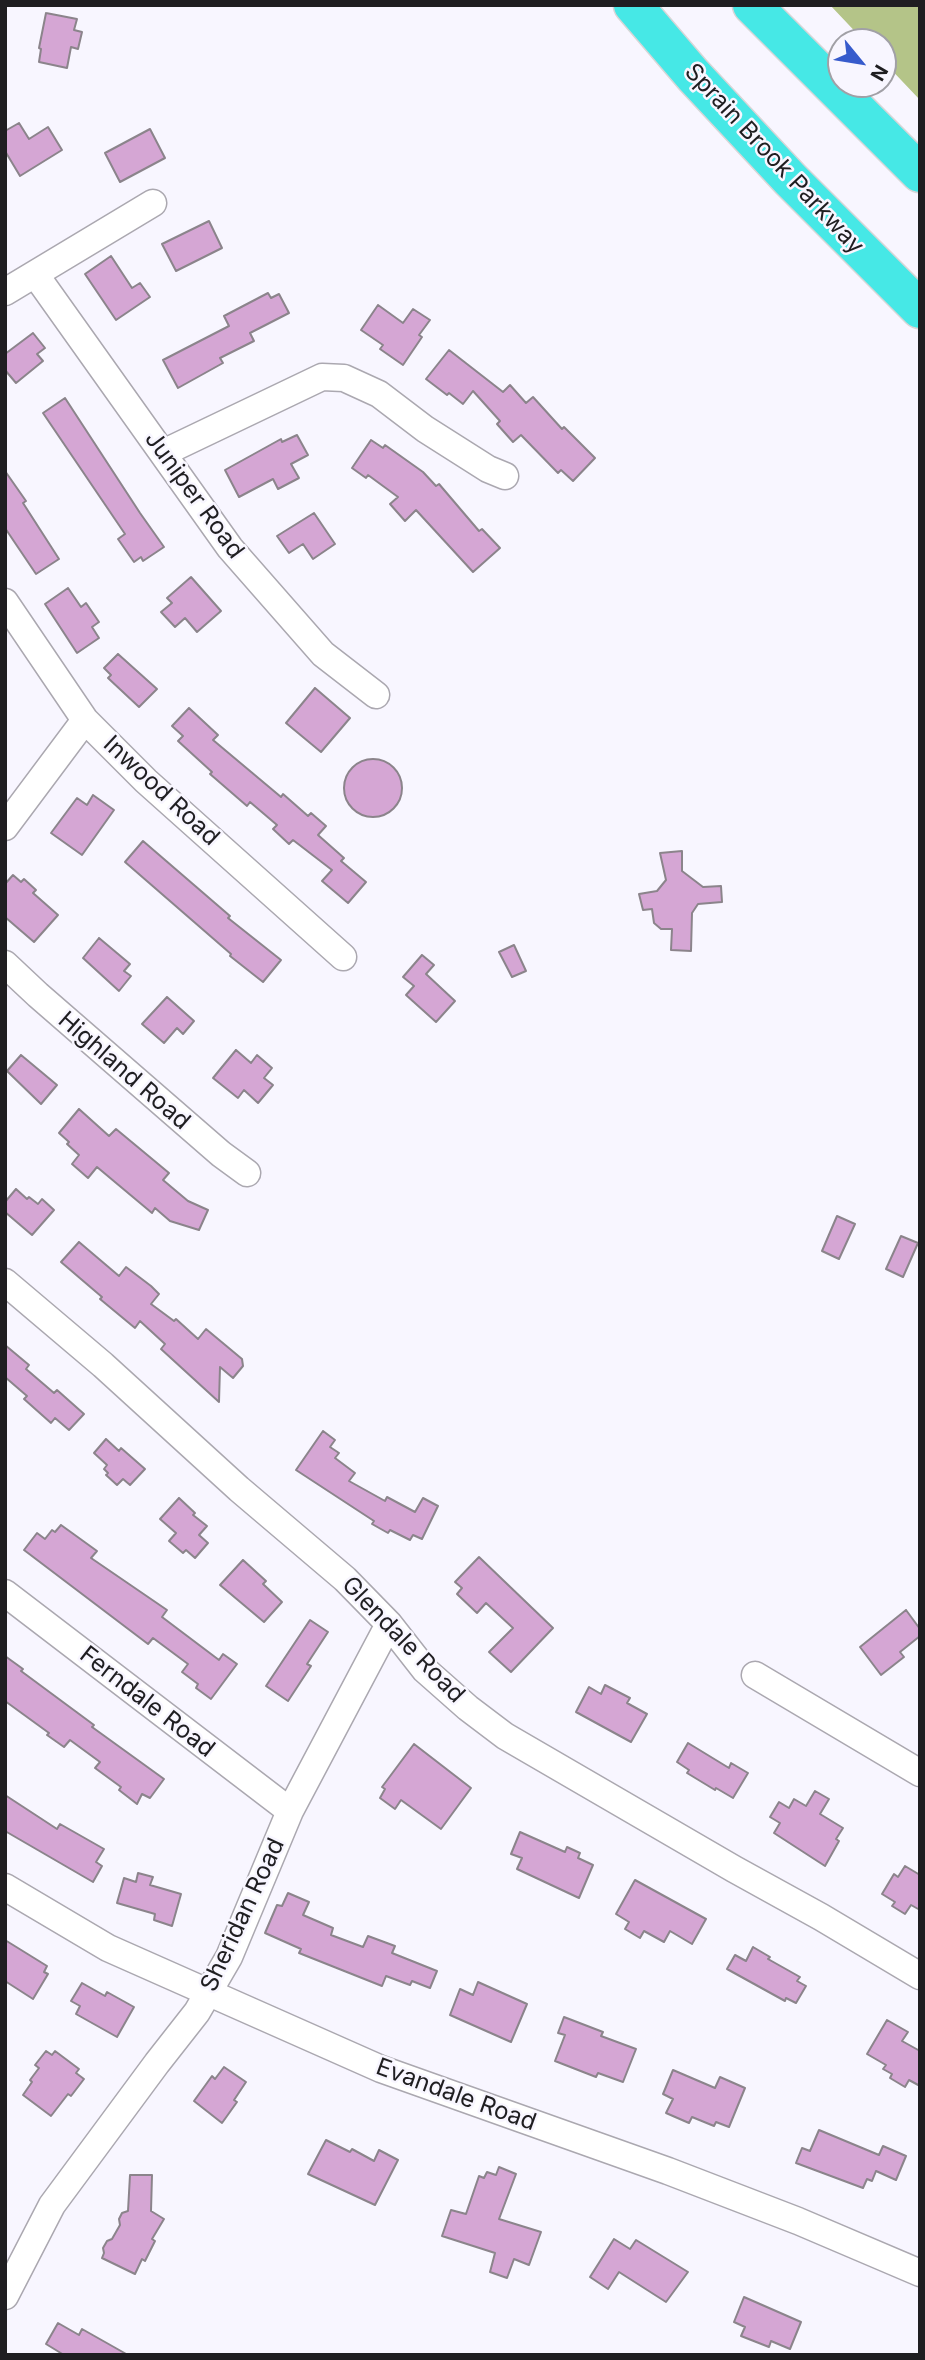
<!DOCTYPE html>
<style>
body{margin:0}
#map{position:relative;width:925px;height:2360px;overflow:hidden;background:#f8f6ff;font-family:Inter,sans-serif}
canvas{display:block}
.frame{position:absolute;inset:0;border:7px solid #1f1e21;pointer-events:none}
.north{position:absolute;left:827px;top:28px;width:70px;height:70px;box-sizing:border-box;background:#f8f6ff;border:2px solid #a1a0a6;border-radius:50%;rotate:120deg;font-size:19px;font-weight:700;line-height:28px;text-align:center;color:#1f1e21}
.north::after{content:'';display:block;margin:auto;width:24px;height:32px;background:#375bcc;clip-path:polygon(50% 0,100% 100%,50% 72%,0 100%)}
</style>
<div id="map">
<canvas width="925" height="2360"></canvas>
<div class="frame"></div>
<div class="north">N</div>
</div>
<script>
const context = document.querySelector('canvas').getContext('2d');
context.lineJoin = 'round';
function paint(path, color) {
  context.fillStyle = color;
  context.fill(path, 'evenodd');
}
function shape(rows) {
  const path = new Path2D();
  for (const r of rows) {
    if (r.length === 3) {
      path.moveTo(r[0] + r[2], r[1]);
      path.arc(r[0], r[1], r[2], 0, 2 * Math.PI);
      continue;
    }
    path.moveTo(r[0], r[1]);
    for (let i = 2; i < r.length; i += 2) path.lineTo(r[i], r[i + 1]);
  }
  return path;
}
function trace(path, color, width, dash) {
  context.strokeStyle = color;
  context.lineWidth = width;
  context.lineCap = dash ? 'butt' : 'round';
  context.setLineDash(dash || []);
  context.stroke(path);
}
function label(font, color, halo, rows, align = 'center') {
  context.font = font + ' Inter,sans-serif';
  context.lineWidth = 5;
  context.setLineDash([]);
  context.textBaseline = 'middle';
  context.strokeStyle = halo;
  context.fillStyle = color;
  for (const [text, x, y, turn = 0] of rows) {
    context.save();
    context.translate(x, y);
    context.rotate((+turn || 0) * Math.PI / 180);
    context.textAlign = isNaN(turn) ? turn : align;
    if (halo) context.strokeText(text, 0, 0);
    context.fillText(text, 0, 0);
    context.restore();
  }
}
const forest = shape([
 [830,5,920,5,920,100,883,61,883,42,865,42]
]);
const building = shape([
 [46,13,77,19,74,30,82,32,78,49,71,47,67,68,39,62,41,49,39,48,46,13],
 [19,123,29,139,48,127,62,150,20,176,5,151,5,131,19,123],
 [150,129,165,158,120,182,105,153,150,129],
 [209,221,222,248,176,271,162,244,209,221],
 [111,256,132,288,140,283,150,297,116,320,85,274,111,256],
 [268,293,271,298,279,294,289,313,250,333,254,341,220,358,223,363,178,388,163,360,229,326,224,316,268,293],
 [378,305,403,323,413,309,430,320,419,335,422,337,403,365,380,349,383,345,361,330,378,305],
 [33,333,45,348,37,354,43,361,16,383,5,370,5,354,33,333],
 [449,350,503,392,510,385,526,403,533,397,562,429,564,427,595,458,573,481,561,470,558,473,521,435,513,442,497,424,500,421,473,391,463,404,449,393,447,395,426,379,449,350],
 [65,398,140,513,164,547,143,561,141,557,134,562,118,539,125,534,43,413,65,398],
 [297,435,308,455,291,464,299,478,278,489,273,479,239,497,225,470,281,439,282,442,297,435],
 [371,440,383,448,385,445,423,472,436,486,439,484,479,531,482,529,500,548,473,572,416,510,405,521,390,504,398,497,368,475,366,478,352,468,371,440],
 [5,471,26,501,23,503,59,559,36,574,5,528,5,471],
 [314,513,335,544,313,559,303,544,289,553,277,536,314,513],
 [191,577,221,611,197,632,185,618,175,627,161,612,172,603,167,598,191,577],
 [68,588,81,607,86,603,99,622,92,627,99,638,77,653,45,604,68,588],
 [118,654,157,689,139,707,108,678,111,675,104,668,118,654],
 [315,688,350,718,321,752,286,723,315,688],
 [189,708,218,735,213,740,281,797,283,794,308,816,311,813,326,826,318,835,344,858,341,861,366,882,348,903,322,881,332,870,293,840,289,844,273,829,277,825,250,802,247,806,210,774,212,772,178,741,183,736,172,726,189,708],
 [373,788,29],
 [93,795,114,810,82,855,51,833,77,798,87,805,93,795],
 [143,841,230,916,228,918,281,960,263,982,230,956,231,954,125,862,143,841],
 [682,851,682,871,703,887,721,886,722,902,698,904,692,913,691,951,671,950,672,929,661,929,654,923,652,909,643,910,639,894,657,891,666,880,660,853,682,851],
 [13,875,21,882,24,879,36,890,33,893,58,915,34,942,5,917,5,884,13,875],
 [99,938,130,964,124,971,131,976,119,991,83,958,99,938],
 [514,945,526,971,512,977,499,952,514,945],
 [422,955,434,965,426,974,455,1001,436,1022,406,995,414,986,403,977,422,955],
 [167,997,194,1021,183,1034,177,1028,164,1043,142,1024,167,997],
 [236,1050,251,1063,257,1055,272,1068,264,1078,273,1085,258,1103,244,1090,238,1098,213,1078,236,1050],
 [21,1055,57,1085,41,1104,7,1071,21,1055],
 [79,1109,109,1136,116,1129,169,1173,163,1180,188,1201,208,1210,199,1230,170,1221,155,1208,152,1213,97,1167,88,1178,72,1164,79,1155,67,1144,69,1142,59,1133,79,1109],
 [16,1189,27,1199,29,1197,38,1204,42,1199,54,1210,32,1235,5,1212,5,1202,16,1189],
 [837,1216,855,1224,839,1259,822,1251,837,1216],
 [901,1236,918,1243,903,1277,886,1269,901,1236],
 [79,1242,119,1276,126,1267,151,1286,159,1294,151,1304,174,1321,176,1319,198,1339,206,1329,242,1359,243,1366,233,1378,220,1367,219,1402,161,1349,165,1344,140,1321,135,1328,100,1299,102,1297,61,1262,79,1242],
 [5,1345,29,1365,26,1369,54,1393,57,1390,84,1414,69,1430,55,1418,51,1423,24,1399,27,1396,5,1377,5,1345],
 [323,1431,335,1440,330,1447,339,1453,335,1458,355,1473,349,1481,385,1501,387,1497,415,1512,423,1498,438,1506,422,1539,413,1535,410,1540,390,1530,388,1533,372,1524,374,1521,296,1470,323,1431],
 [106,1439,119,1451,121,1448,145,1469,130,1485,123,1479,117,1485,106,1475,108,1473,104,1469,107,1465,94,1453,106,1439],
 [179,1498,195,1513,193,1515,207,1526,199,1535,208,1543,195,1558,186,1550,183,1553,169,1541,176,1533,160,1519,179,1498],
 [61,1525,97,1551,91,1558,167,1610,162,1617,219,1660,223,1654,237,1664,211,1699,196,1688,198,1684,182,1672,188,1664,153,1638,148,1644,24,1550,37,1533,45,1539,52,1530,55,1532,61,1525],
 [479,1557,553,1628,511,1672,489,1652,513,1628,486,1603,477,1613,457,1594,462,1588,455,1582,479,1557],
 [243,1560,266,1581,263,1584,282,1602,264,1622,220,1585,243,1560],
 [906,1610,920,1629,920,1636,900,1652,904,1657,881,1675,860,1647,906,1610],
 [310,1620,328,1632,307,1664,311,1666,288,1701,266,1686,310,1620],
 [5,1656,23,1669,21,1671,94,1725,92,1727,164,1779,150,1798,142,1794,137,1804,119,1790,121,1787,95,1768,100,1762,70,1740,64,1747,47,1735,49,1733,5,1701,5,1656],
 [605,1685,630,1698,627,1703,647,1714,631,1742,576,1712,589,1687,601,1694,605,1685],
 [688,1743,729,1768,731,1763,748,1773,733,1798,716,1788,715,1790,687,1773,689,1770,677,1762,688,1743],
 [414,1744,471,1788,441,1829,401,1800,395,1809,380,1798,385,1789,382,1787,414,1744],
 [815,1791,829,1799,820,1814,843,1828,836,1839,839,1841,825,1866,774,1833,780,1823,770,1817,779,1802,789,1808,794,1799,806,1806,815,1791],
 [5,1795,57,1829,60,1824,104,1849,96,1862,102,1866,93,1882,5,1831,5,1795],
 [520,1832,565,1852,567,1847,580,1853,578,1858,593,1865,579,1898,517,1869,522,1858,511,1854,520,1832],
 [905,1866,920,1875,920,1910,911,1905,905,1914,892,1906,895,1902,882,1894,894,1874,898,1877,905,1866],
 [138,1873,153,1877,150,1885,181,1894,172,1926,154,1920,155,1914,117,1903,124,1878,136,1882,138,1873],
 [635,1880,706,1919,692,1944,670,1931,664,1942,644,1931,640,1938,625,1929,629,1922,616,1914,635,1880],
 [288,1893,309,1902,303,1915,333,1928,331,1935,363,1947,368,1936,395,1946,392,1953,437,1971,430,1988,412,1981,410,1985,386,1976,382,1986,299,1953,301,1949,265,1933,277,1905,282,1906,288,1893],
 [5,1940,47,1966,44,1972,48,1974,33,1999,5,1981,5,1940],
 [753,1947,770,1957,768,1959,800,1977,797,1981,806,1986,796,2003,786,1998,785,2001,727,1969,735,1955,746,1961,753,1947],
 [478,1982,527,2004,511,2042,450,2015,460,1989,473,1995,478,1982],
 [82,1983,105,1996,107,1992,134,2007,117,2037,76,2014,80,2006,71,2001,82,1983],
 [564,2017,603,2032,601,2036,636,2049,623,2082,598,2073,596,2077,555,2061,565,2035,558,2033,564,2017],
 [887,2020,908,2032,902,2041,920,2051,920,2086,909,2080,905,2087,890,2078,892,2074,883,2069,886,2065,867,2054,887,2020],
 [46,2051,52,2055,55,2051,79,2069,76,2073,84,2079,71,2096,68,2094,51,2116,23,2095,32,2082,30,2080,39,2068,35,2065,46,2051],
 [224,2067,246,2082,234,2100,237,2102,222,2123,194,2101,212,2076,215,2079,224,2067],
 [673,2070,715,2088,720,2077,745,2088,729,2127,716,2122,714,2126,692,2117,689,2123,666,2113,673,2099,663,2094,673,2070],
 [819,2130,879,2155,883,2146,906,2156,896,2180,876,2171,872,2181,867,2179,863,2188,796,2163,802,2148,810,2151,819,2130],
 [326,2140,350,2152,352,2149,374,2161,379,2150,398,2160,375,2205,308,2174,326,2140],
 [499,2167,516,2174,499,2219,541,2232,529,2265,514,2259,507,2278,490,2272,495,2253,442,2236,451,2210,466,2214,479,2176,484,2178,487,2172,496,2175,499,2167],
 [130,2175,152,2175,151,2211,164,2219,152,2239,155,2241,145,2261,142,2259,135,2274,102,2258,104,2253,103,2248,107,2241,112,2239,120,2225,119,2219,122,2213,128,2211,130,2175],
 [614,2239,630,2249,636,2240,688,2272,666,2302,619,2272,608,2289,590,2277,614,2239],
 [744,2297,801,2322,790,2349,771,2341,769,2347,741,2336,745,2327,734,2322,744,2297],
 [58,2323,79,2335,82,2329,128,2355,64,2355,46,2344,58,2323]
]);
const minor = shape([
 [35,274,230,548,323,654,376,695],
 [5,292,153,203],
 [163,453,322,377,344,378,379,394,425,429,488,469,505,476],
 [5,602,85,720,146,781,343,957],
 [5,827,85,720],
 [5,964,38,995,221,1154,247,1173],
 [5,1282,103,1365,239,1489,345,1579,389,1624,425,1670,468,1708,505,1736,734,1869,821,1917,920,1976],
 [5,1593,290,1811],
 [755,1675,920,1773],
 [5,1887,108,1948,381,2069,668,2171,798,2221,920,2273],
 [5,2296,52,2205,157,2063,197,2012,229,1957,290,1811,389,1624]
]);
const highway = shape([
 [633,5,693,75,790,179,920,309],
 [752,5,920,173]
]);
const streetNames = [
 ["Sprain Brook Parkway",774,159,47],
 ["Juniper Road",194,495,54],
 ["Inwood Road",161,791,43],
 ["Highland Road",124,1071,41],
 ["Glendale Road",403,1640,46],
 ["Ferndale Road",147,1702,38],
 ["Sheridan Road",243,1915,-65],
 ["Evandale Road",456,2095,20]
];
paint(forest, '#b4c488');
paint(building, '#d5a6d4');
trace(building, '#8b848b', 2);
trace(minor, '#aba8b0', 29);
trace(highway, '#d7d6d7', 41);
trace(minor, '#fff', 26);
trace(highway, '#46e8e6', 38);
label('24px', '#1f1e21', '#f8f6ff', streetNames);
</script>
